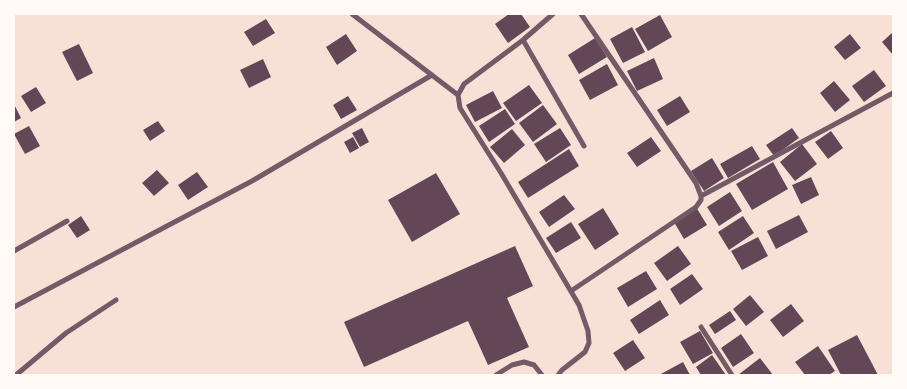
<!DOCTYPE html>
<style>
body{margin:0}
#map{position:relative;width:907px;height:389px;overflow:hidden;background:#f7e1d7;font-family:Figtree,sans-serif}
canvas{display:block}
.frame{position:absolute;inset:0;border:15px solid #fffaf5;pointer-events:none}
</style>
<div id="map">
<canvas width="907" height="389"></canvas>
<div class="frame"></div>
</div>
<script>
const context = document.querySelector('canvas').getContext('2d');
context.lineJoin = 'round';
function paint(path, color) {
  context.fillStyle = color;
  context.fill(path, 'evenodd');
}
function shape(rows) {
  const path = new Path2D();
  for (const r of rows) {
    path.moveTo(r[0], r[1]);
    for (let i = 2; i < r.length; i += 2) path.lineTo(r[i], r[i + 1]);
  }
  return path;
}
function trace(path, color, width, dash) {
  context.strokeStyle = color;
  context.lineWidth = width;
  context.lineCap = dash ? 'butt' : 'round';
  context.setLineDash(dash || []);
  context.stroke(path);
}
const building = shape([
 [509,14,521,14,530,27,508,43,495,24],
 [660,15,672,37,648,51,635,29],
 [266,19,275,33,253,46,244,32],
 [632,27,645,52,623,63,610,39],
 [893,32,893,55,882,42],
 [346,34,357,51,337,65,326,47],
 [850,34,861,48,845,60,834,47],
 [595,38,607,57,579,74,568,55],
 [79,44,93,73,77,81,62,52],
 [654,58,663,79,637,91,627,71],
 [263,59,271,77,249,88,240,70],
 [607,64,618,85,590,100,579,80],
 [874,70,886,86,864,102,852,86],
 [834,81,850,100,835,112,820,93],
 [529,85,542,103,516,121,503,103],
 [36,87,46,103,31,112,21,96],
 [493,91,502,108,475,122,466,105],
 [348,96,357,110,341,119,333,105],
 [680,96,690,112,667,126,657,110],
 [14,104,21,118,14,122],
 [543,105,557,124,533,142,519,123],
 [505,109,515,124,489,142,479,126],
 [158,121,165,131,150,141,143,130],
 [29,126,40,146,25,154,14,134],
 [362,128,369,142,360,147,352,133],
 [560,128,571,145,546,162,534,144],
 [792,128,799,138,774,156,766,145],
 [512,129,525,145,504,163,490,147],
 [831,131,843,148,828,159,815,142],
 [353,137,359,148,350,153,344,142],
 [651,137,661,151,637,167,627,153],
 [802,144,817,164,795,181,780,162],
 [752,146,760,159,728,178,720,164],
 [569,149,579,166,528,198,518,182],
 [712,158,724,178,704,191,691,171],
 [773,162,788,189,752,210,736,184],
 [157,170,169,183,154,196,142,183],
 [197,172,208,187,188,200,178,185],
 [436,173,460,214,412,242,388,200],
 [811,177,819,195,801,204,792,185],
 [730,192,742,211,719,226,707,207],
 [564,195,575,209,549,227,539,212],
 [696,207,707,225,684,239,674,222],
 [603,208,619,234,595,250,578,224],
 [799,215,808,232,776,249,767,231],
 [81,216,90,230,77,238,68,225],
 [743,216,754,233,729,250,718,232],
 [571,222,581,238,556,253,546,238],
 [758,237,768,256,742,270,731,251],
 [515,246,533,286,507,298,529,347,488,365,468,321,364,367,344,322],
 [678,246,691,264,667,281,654,263],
 [646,271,657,289,628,307,617,288],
 [692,274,703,289,680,305,670,289],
 [750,295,764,312,746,326,733,309],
 [660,300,669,315,639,334,630,320],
 [791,304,804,321,783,337,770,320],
 [730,311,736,320,715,334,709,325],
 [700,331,713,353,693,364,680,342],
 [741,334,754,353,733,367,721,348],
 [857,335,878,375,841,375,828,350],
 [633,340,645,358,625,371,613,353],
 [818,346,835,371,829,375,805,375,795,362],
 [712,355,726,375,701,375,696,367],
 [760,358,773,375,738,375],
 [683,362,690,375,659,375]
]);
const minor = shape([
 [352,14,458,95],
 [553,14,523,40,464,84,458,95,460,108,501,173,579,305,588,331,589,343,585,352,562,370,558,375],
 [523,40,584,146],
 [701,196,893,93],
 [14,251,67,221],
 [571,291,696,207,701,200,701,196,696,183,581,14],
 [14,307,252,181,432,75],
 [701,327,732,375],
 [16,375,66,333,116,300],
 [496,375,512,365,524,362,534,365,542,375]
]);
paint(building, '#644757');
trace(minor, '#755966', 5);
</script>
